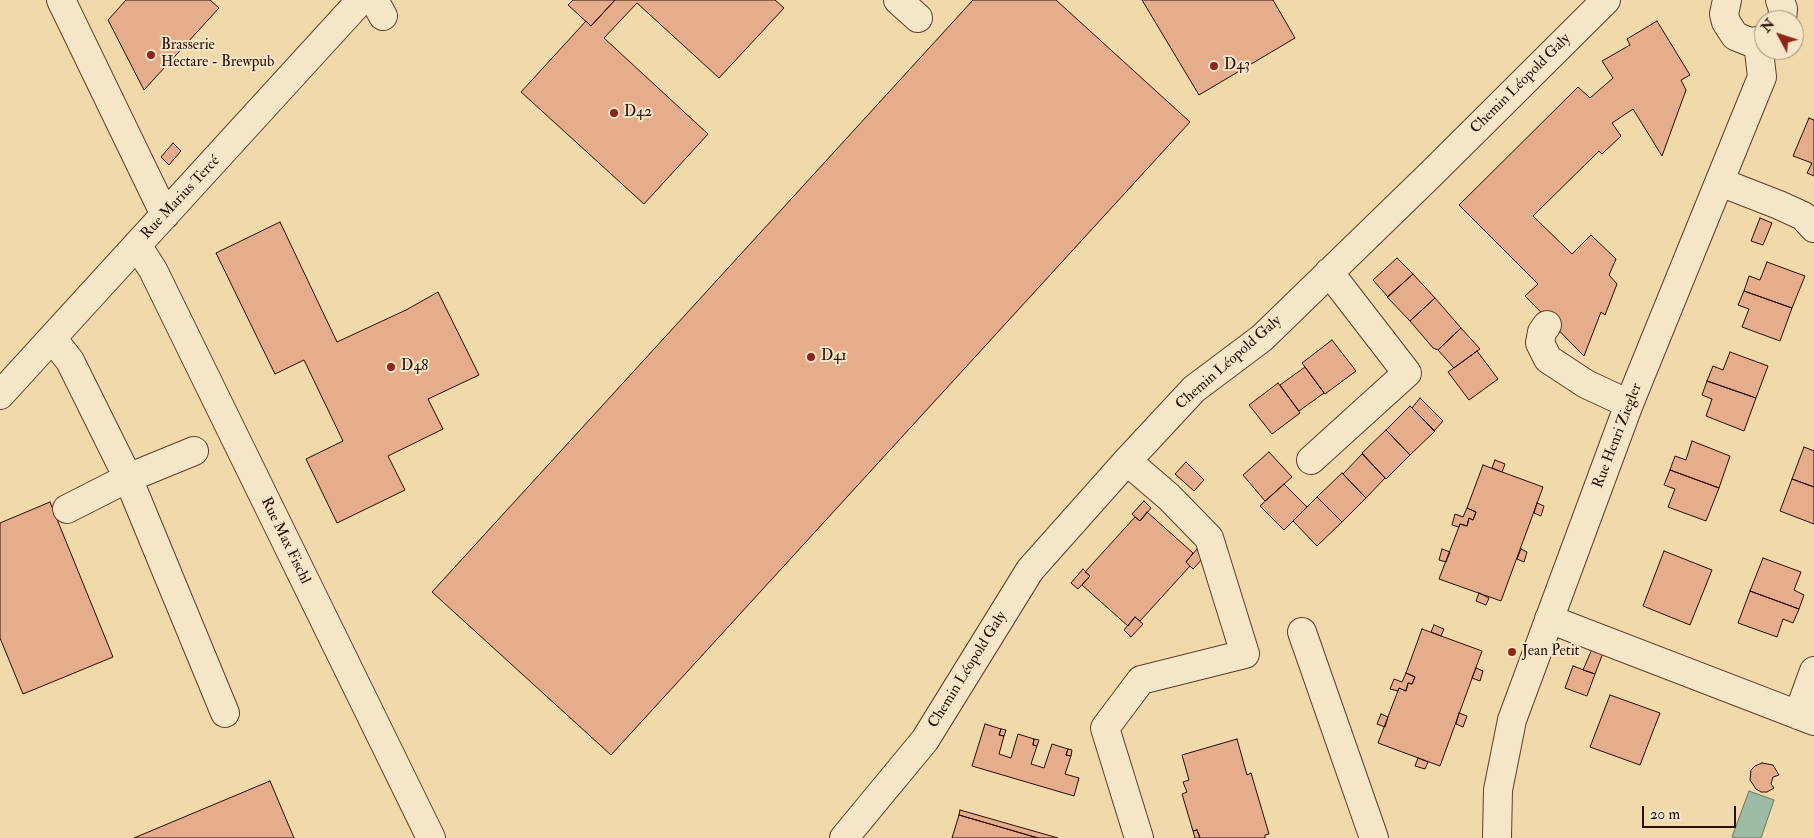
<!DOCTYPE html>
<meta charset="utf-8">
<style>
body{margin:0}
#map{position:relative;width:1814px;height:838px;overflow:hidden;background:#f0d9ab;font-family:"IM FELL Double Pica",serif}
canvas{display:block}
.north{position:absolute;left:1754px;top:10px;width:50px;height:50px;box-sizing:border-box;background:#f5e6c8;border:1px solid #a48f79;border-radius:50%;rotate:310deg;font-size:14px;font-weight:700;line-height:20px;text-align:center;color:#2a0c02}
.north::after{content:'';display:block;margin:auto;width:18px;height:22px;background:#8f2418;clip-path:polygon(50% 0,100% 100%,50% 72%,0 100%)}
.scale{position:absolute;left:1642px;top:806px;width:94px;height:22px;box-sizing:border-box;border:2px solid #2a0c02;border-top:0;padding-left:6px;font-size:15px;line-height:18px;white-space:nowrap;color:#2a0c02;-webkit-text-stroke:4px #f5e6c8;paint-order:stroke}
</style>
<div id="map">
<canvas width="1814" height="838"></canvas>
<div class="north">N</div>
<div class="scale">20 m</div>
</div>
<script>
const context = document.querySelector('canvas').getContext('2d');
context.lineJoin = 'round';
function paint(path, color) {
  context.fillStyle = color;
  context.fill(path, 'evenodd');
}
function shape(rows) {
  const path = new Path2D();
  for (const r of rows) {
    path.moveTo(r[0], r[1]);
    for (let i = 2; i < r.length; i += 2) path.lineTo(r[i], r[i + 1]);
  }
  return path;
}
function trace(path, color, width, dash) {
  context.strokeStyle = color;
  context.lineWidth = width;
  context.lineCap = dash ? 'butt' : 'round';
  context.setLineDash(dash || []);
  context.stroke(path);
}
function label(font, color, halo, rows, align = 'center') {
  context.font = font + ' "IM FELL Double Pica",serif';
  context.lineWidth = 4;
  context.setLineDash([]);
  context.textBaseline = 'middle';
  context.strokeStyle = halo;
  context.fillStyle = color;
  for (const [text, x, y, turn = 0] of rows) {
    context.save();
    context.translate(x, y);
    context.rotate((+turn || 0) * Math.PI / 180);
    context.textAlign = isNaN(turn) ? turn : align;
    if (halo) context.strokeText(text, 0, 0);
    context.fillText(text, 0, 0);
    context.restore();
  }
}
const water = shape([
 [1749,791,1774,800,1761,838,1736,838,1732,837,1749,791]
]);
const building = shape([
 [126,0,210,0,219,8,144,90,108,20,126,0],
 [573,0,615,0,591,26,568,5,573,0],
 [615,0,775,0,784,8,719,78,637,3,604,38,708,134,644,204,521,92,586,21,591,26,615,0],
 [973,0,1056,0,1190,122,611,755,432,592,973,0],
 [1142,0,1273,0,1295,38,1199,95,1142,0],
 [1657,21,1690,75,1681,80,1686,90,1662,156,1633,109,1612,123,1621,136,1602,154,1599,151,1533,216,1572,254,1591,235,1616,259,1609,275,1617,284,1605,315,1601,312,1584,356,1525,296,1538,284,1459,205,1578,87,1590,98,1613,78,1602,61,1630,45,1627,39,1657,21],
 [1809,118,1814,120,1814,176,1807,173,1812,163,1793,156,1809,118],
 [173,143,181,151,169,165,161,157,173,143],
 [1760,218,1772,223,1763,245,1751,241,1760,218],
 [280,222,337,342,406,310,438,292,479,375,428,399,443,429,388,456,405,490,337,523,306,459,343,441,304,360,275,374,216,253,280,222],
 [1397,258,1413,274,1388,297,1373,280,1397,258],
 [1767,262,1805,276,1792,308,1744,291,1749,276,1760,280,1767,262],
 [1413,274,1435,298,1410,321,1387,297,1413,274],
 [1744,291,1792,308,1780,341,1742,327,1749,309,1738,305,1744,291],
 [1435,298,1461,328,1438,350,1433,348,1410,321,1435,298],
 [1461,328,1480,349,1454,368,1438,350,1461,328],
 [1332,340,1356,371,1325,394,1302,363,1332,340],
 [1477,351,1498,379,1469,400,1448,372,1477,351],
 [1730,352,1768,366,1756,398,1707,381,1713,366,1723,370,1730,352],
 [1305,367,1324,393,1299,411,1280,385,1305,367],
 [1707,381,1756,398,1744,431,1706,416,1712,399,1702,395,1707,381],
 [1278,383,1300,413,1272,434,1249,405,1278,383],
 [1420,398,1443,421,1434,431,1412,408,1420,398],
 [1410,406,1435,431,1410,455,1386,430,1410,406],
 [1386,430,1410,455,1386,479,1362,453,1386,430],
 [1692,441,1730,456,1719,488,1670,470,1675,456,1686,460,1692,441],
 [1804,447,1814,451,1814,487,1792,479,1804,447],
 [1269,452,1292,477,1265,501,1243,475,1269,452],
 [1362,454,1385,478,1366,498,1343,474,1362,454],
 [1495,460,1505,464,1502,472,1492,468,1495,460],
 [1186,462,1204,480,1194,491,1175,474,1186,462],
 [1483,465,1543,487,1501,601,1439,579,1460,524,1467,526,1469,518,1473,520,1476,512,1467,508,1483,465],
 [1670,470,1719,488,1706,521,1668,507,1675,489,1664,485,1670,470],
 [1342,473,1366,498,1342,522,1317,497,1342,473],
 [1792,479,1814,487,1814,524,1780,511,1792,479],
 [1284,484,1307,507,1284,530,1260,506,1284,484],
 [1317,497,1342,522,1317,546,1293,521,1317,497],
 [1144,501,1151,508,1140,521,1132,514,1144,501],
 [50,502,113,657,23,694,0,638,0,523,50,502],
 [1537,503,1544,506,1541,516,1534,513,1537,503],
 [1467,508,1476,512,1473,520,1469,518,1467,526,1460,524,1459,527,1452,525,1455,514,1463,517,1467,508],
 [1147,512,1193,553,1186,562,1190,566,1140,621,1135,617,1128,626,1082,585,1090,576,1085,572,1135,517,1140,521,1147,512],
 [1197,549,1205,556,1193,569,1186,562,1197,549],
 [1442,549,1450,552,1446,562,1439,560,1442,549],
 [1521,549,1527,552,1524,562,1517,559,1521,549],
 [1664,551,1712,570,1690,625,1643,606,1664,551],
 [1763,558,1801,572,1794,590,1804,595,1799,609,1750,591,1763,558],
 [1083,569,1090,576,1078,589,1071,583,1083,569],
 [1750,591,1799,609,1793,623,1783,619,1777,637,1738,623,1750,591],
 [1479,593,1489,598,1486,605,1476,601,1479,593],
 [1135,617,1143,624,1131,637,1124,630,1135,617],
 [1434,625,1444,629,1441,636,1431,632,1434,625],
 [1422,629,1482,651,1440,766,1378,743,1399,688,1406,691,1408,683,1412,684,1415,677,1406,673,1422,629],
 [1592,649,1603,653,1595,674,1583,670,1592,649],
 [1573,666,1595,674,1587,696,1565,688,1573,666],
 [1476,668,1483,671,1480,681,1472,678,1476,668],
 [1406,673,1415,677,1412,684,1408,683,1406,691,1399,688,1398,691,1390,689,1394,679,1402,682,1406,673],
 [1610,695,1660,713,1640,765,1590,747,1610,695],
 [1459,713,1467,716,1463,727,1456,724,1459,713],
 [1381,714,1388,717,1385,727,1377,724,1381,714],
 [985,724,1001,729,999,735,1004,736,999,754,1011,758,1018,734,1034,739,1033,745,1037,746,1031,764,1044,768,1052,744,1068,749,1066,755,1071,756,1065,774,1079,778,1074,796,972,766,985,724],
 [1001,729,1006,730,1004,736,999,735,1001,729],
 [1034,739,1039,740,1037,746,1033,745,1034,739],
 [1237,739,1247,775,1251,773,1269,834,1265,835,1265,838,1200,838,1197,830,1193,831,1182,794,1187,792,1183,782,1189,780,1182,755,1237,739],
 [1068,749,1072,750,1071,756,1066,755,1068,749],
 [1418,758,1428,762,1425,769,1415,766,1418,758],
 [1762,763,1773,765,1779,775,1773,777,1771,784,1774,788,1767,792,1761,792,1756,789,1750,780,1751,770,1755,766,1762,763],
 [270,781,294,838,134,838,270,781],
 [960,810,1058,838,1038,838,959,815,960,810],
 [959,815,1038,838,952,838,959,815],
 [1197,830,1200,838,1195,838,1193,831,1197,830]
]);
const minor = shape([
 [61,0,165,215],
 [374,0,383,16],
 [898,0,918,18],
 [1727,0,1724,14,1726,22,1735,36,1750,42,1764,40],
 [1780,0,1783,9,1782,20],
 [1720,182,1779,205,1803,216,1814,228],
 [137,245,153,270,431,838],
 [1547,325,1542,332,1540,343,1548,359,1586,384,1629,404],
 [52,338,70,361,128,478,225,713],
 [0,395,361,0],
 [1311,460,1407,373,1329,272],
 [1127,461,1169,497,1209,538,1245,654,1141,680,1105,728,1139,838],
 [67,509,128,478,194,451],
 [1549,619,1814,721],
 [1302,632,1374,838],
 [1798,715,1814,671],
 [844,838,925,740,1030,570,1127,461,1194,389,1262,338,1432,173,1606,0],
 [1497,838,1498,790,1512,720,1629,404,1762,77,1758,42]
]);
const markers = [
 [151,55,5,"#8f2418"],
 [1214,66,5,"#8f2418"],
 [614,113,5,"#8f2418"],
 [811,357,5,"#8f2418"],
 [391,367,5,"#8f2418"],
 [1512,652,5,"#8f2418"]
];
const poiNames = [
 ["Brasserie",161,46],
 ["Hectare - Brewpub",161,63],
 ["D43",1224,66],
 ["D42",624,113],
 ["D41",821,357],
 ["D48",401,367],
 ["Jean Petit",1522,652]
];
const streetNames = [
 ["Chemin Léopold Galy",1521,84,-45],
 ["Rue Marius Tercé",181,198,-47],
 ["Chemin Léopold Galy",1229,363,-41],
 ["Rue Henri Ziegler",1618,436,-69],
 ["Rue Max Fischl",285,541,64],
 ["Chemin Léopold Galy",968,670,-58]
];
paint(water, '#9bbba4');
trace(water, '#6e7563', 1);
paint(building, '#e5ad8c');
trace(building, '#2a0c02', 1);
trace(minor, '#5c3f2c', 30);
trace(minor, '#f5e6c8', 28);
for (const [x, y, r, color] of markers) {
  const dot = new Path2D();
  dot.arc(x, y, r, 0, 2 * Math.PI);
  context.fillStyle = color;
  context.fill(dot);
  trace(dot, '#f5e6c8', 2);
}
label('15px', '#2a0c02', '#f5e6c8', poiNames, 'left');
label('15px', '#2a0c02', '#f5e6c8', streetNames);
</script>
